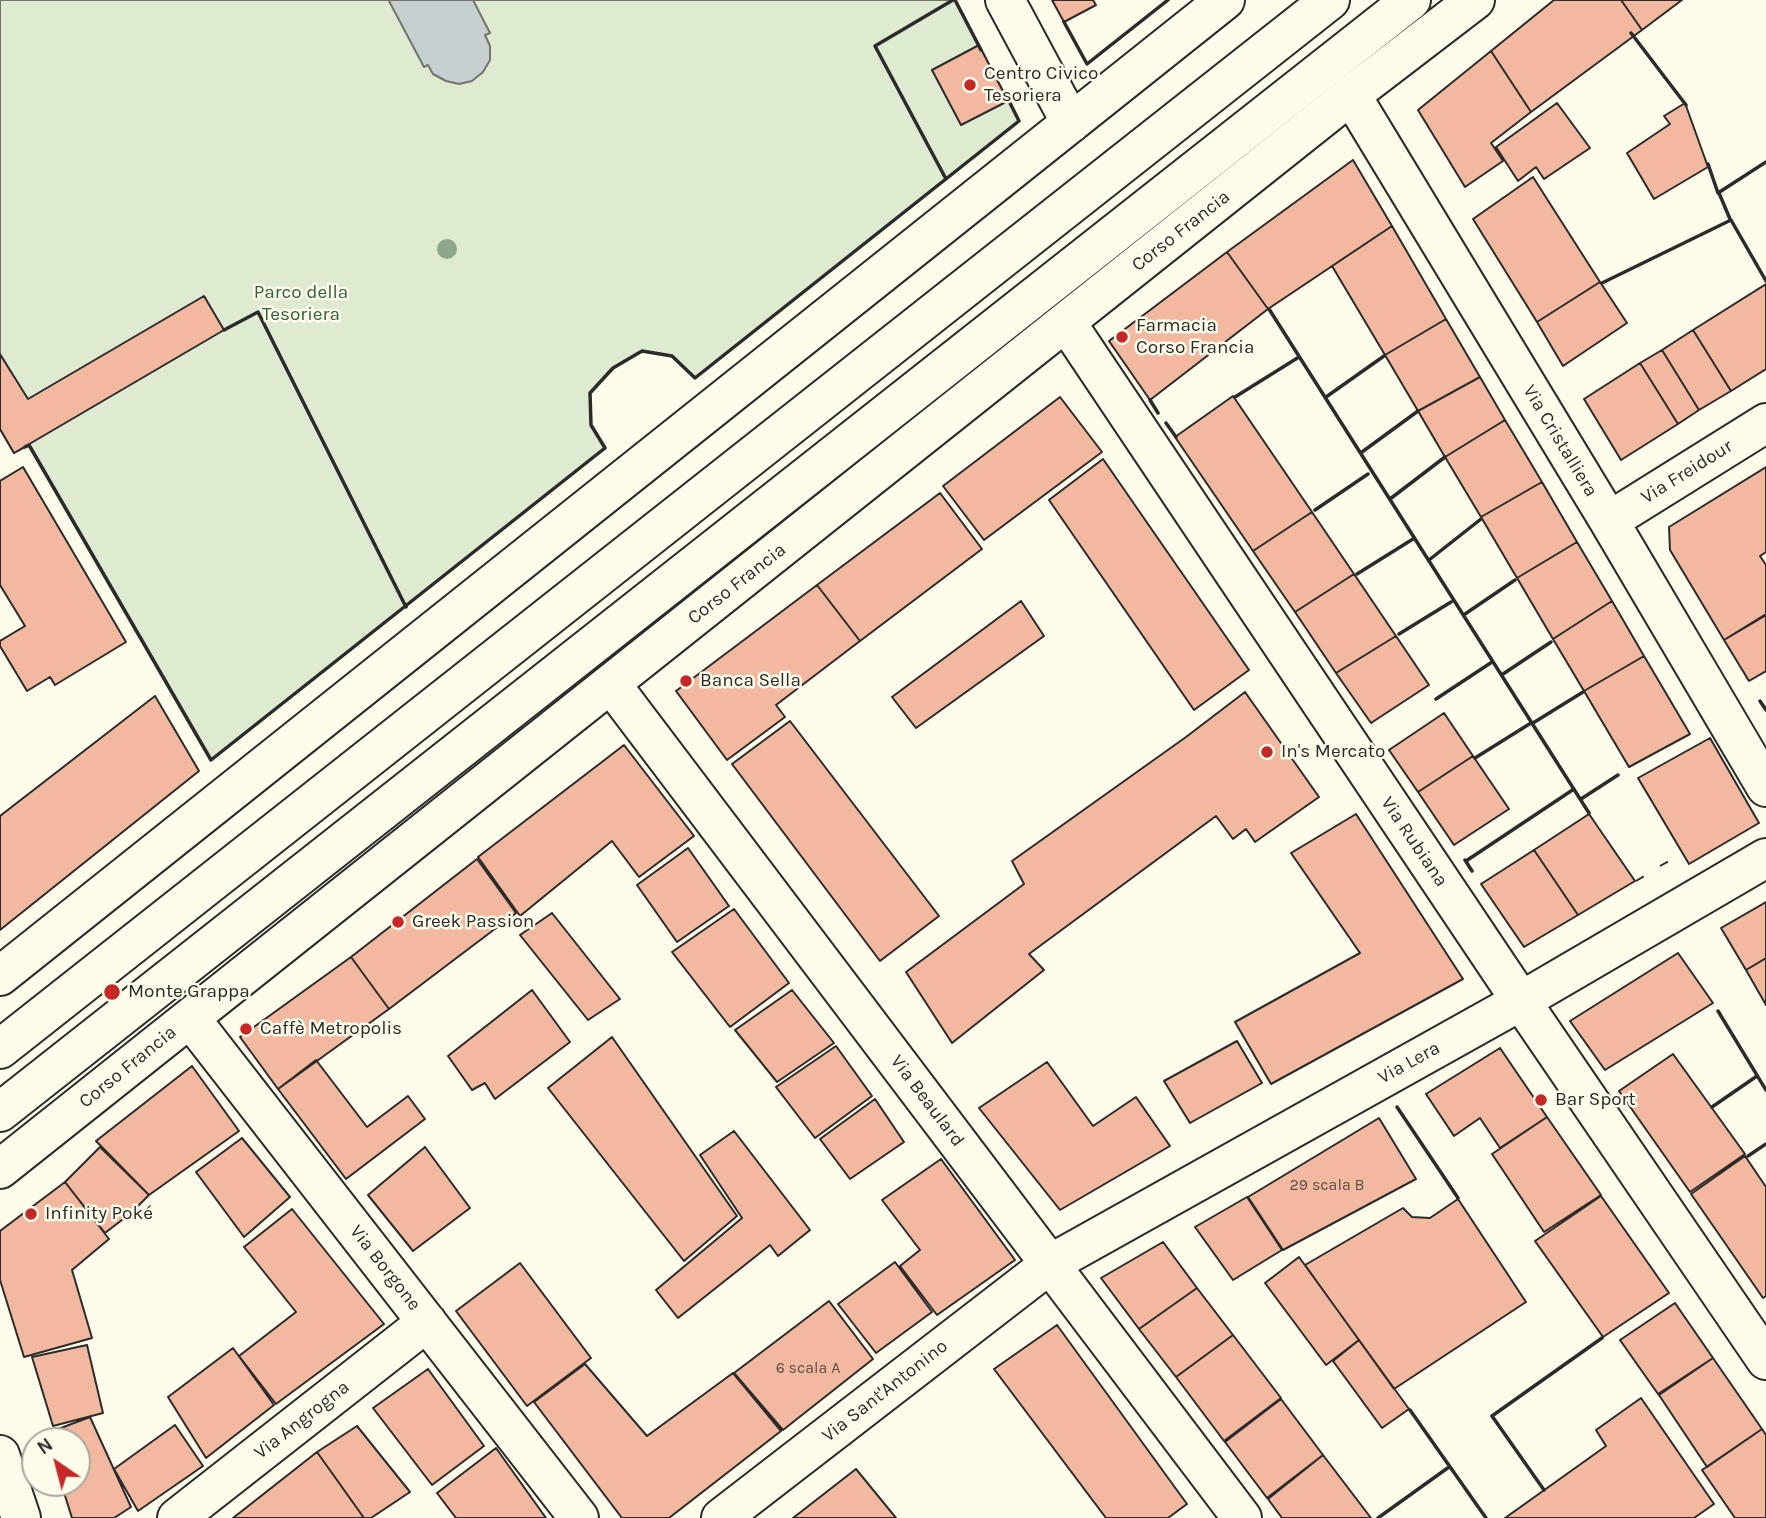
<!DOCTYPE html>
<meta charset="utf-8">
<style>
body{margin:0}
#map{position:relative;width:1766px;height:1518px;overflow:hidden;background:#fdfbea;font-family:Karla,sans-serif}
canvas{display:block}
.north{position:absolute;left:21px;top:1427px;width:70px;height:70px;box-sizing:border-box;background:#fdfbea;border:2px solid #a9a89e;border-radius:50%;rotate:325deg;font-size:19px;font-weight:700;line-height:28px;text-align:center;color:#2b2b2b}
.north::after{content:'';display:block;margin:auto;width:24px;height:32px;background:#c62828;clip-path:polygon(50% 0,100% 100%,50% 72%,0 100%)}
</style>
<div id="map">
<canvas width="1766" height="1518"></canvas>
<div class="north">N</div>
</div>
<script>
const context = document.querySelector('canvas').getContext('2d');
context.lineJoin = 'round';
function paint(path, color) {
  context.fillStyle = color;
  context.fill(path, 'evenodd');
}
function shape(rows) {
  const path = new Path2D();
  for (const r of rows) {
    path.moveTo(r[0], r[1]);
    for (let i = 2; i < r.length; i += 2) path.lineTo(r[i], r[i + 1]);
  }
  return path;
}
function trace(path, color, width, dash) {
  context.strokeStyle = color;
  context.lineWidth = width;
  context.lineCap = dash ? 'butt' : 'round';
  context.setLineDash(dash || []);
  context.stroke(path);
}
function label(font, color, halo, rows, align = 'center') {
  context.font = font + ' Karla,sans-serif';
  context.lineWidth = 5;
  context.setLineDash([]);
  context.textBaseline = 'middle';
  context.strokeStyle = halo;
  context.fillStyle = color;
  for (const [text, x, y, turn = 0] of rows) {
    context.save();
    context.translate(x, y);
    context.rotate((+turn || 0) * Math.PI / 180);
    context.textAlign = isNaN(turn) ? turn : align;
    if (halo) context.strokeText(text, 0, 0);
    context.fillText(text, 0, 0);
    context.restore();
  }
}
const green = shape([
 [0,0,955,0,1019,121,695,378,672,356,642,351,613,368,590,393,591,425,605,448,211,760,29,445,14,453,0,429,0,0]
]);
const water = shape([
 [390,0,473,0,490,33,485,35,490,46,490,60,483,72,472,81,459,84,446,81,433,74,428,65,424,67,389,1,390,0]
]);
const building = shape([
 [1052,0,1093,0,1096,5,1064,22,1052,0],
 [1554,0,1621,0,1642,30,1531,112,1491,51,1554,0],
 [1621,0,1682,0,1642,30,1621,0],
 [979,45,1008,101,961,125,932,70,979,45],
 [1491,51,1531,112,1491,143,1503,161,1465,187,1418,110,1491,51],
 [1557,103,1590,148,1544,179,1536,167,1518,181,1496,147,1557,103],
 [1685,103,1708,167,1654,199,1627,153,1670,124,1664,116,1685,103],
 [1353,160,1392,226,1268,309,1227,252,1353,160],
 [1533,177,1600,282,1537,322,1473,219,1533,177],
 [1392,226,1446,319,1385,355,1332,266,1392,226],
 [1227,252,1268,309,1150,400,1109,341,1227,252],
 [1600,282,1627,323,1563,366,1537,322,1600,282],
 [1766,284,1766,369,1731,391,1693,330,1766,284],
 [204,296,224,330,14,453,0,429,0,354,28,399,204,296],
 [1446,319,1480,377,1418,411,1385,355,1446,319],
 [1693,330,1731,391,1699,410,1662,350,1693,330],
 [1662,350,1699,410,1678,424,1640,363,1662,350],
 [1640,363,1678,424,1621,460,1584,399,1640,363],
 [1480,377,1505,420,1445,457,1418,411,1480,377],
 [1233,396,1312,512,1253,551,1175,437,1233,396],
 [1060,397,1102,452,984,540,943,486,1060,397],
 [1505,420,1542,482,1481,517,1445,457,1505,420],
 [1103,459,1249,670,1194,710,1049,500,1103,459],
 [23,467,126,642,55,685,50,677,27,691,0,646,0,641,25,626,0,585,0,481,23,467],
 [1766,467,1766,552,1760,556,1766,565,1766,614,1724,640,1670,550,1669,527,1766,467],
 [1542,482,1577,542,1517,578,1481,517,1542,482],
 [940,493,982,549,860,641,817,585,940,493],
 [1312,512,1354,574,1295,612,1253,551,1312,512],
 [1577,542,1612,601,1553,639,1517,578,1577,542],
 [1354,574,1396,636,1336,673,1295,612,1354,574],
 [817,585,860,641,776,705,785,717,727,760,676,691,817,585],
 [1021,601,1044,636,916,728,892,697,1021,601],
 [1612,601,1644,656,1584,691,1553,639,1612,601],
 [1766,615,1766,671,1749,681,1724,640,1766,615],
 [1396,636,1429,685,1371,723,1336,673,1396,636],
 [1644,656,1690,734,1629,767,1584,691,1644,656],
 [1245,692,1319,797,1255,842,1246,829,1233,839,1216,816,1029,954,1044,970,952,1043,906,972,1024,884,1012,861,1186,737,1245,692],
 [155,696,199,771,0,930,0,816,155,696],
 [1444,713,1473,756,1418,792,1389,750,1444,713],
 [790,721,939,916,880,961,732,764,790,721],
 [1710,738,1759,823,1689,864,1638,778,1710,738],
 [624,745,694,836,639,877,612,841,520,916,478,857,624,745],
 [1473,756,1509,809,1454,845,1418,792,1473,756],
 [1356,814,1463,979,1271,1084,1235,1022,1360,953,1291,853,1356,814],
 [1589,814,1635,881,1578,915,1534,850,1589,814],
 [688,848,729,906,677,942,637,885,688,848],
 [1534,850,1578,915,1524,947,1481,884,1534,850],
 [477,859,516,913,389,1009,351,957,477,859],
 [1766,902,1766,958,1746,970,1721,928,1766,902],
 [734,909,789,983,730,1027,672,952,734,909],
 [552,913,620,999,588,1020,520,935,552,913],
 [1678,953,1713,1003,1605,1070,1570,1021,1678,953],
 [351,957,389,1009,278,1089,240,1037,351,957],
 [1766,958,1766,1005,1746,970,1766,958],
 [532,990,570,1042,495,1099,485,1083,472,1090,448,1056,532,990],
 [792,990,834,1043,777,1082,735,1030,792,990],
 [612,1037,737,1216,684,1261,548,1088,612,1037],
 [1237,1041,1262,1083,1190,1123,1164,1081,1237,1041],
 [836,1046,872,1096,815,1138,776,1087,836,1046],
 [1500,1048,1547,1117,1500,1148,1480,1118,1454,1136,1426,1094,1500,1048],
 [1673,1054,1745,1154,1690,1192,1619,1091,1673,1054],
 [316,1060,367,1127,408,1096,425,1119,346,1179,278,1089,316,1060],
 [1047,1062,1093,1126,1136,1097,1170,1146,1060,1210,979,1108,1047,1062],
 [192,1066,239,1131,149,1195,96,1141,192,1066],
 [875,1099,904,1142,850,1179,820,1139,875,1099],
 [1547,1117,1601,1195,1544,1232,1492,1154,1547,1117],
 [1379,1118,1416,1179,1283,1250,1248,1197,1379,1118],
 [734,1131,810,1230,778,1256,770,1245,678,1318,656,1290,742,1218,700,1155,734,1131],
 [242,1138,290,1197,244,1237,196,1172,242,1138],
 [100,1147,149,1195,131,1213,105,1233,65,1182,100,1147],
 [425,1147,470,1208,413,1251,368,1195,425,1147],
 [1745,1156,1766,1187,1766,1296,1763,1298,1691,1194,1745,1156],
 [941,1159,1015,1260,937,1315,900,1266,920,1250,882,1200,941,1159],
 [65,1182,109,1239,72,1270,92,1338,24,1357,0,1280,0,1231,65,1182],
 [1601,1196,1669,1293,1603,1337,1535,1241,1601,1196],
 [1247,1197,1282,1250,1233,1280,1195,1227,1247,1197],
 [1458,1199,1526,1302,1394,1389,1305,1265,1403,1208,1412,1217,1430,1218,1458,1199],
 [292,1209,384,1324,276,1404,239,1356,296,1312,244,1247,292,1209],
 [1163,1242,1197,1288,1139,1329,1101,1278,1163,1242],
 [1299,1257,1359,1340,1326,1365,1265,1283,1299,1257],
 [895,1262,932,1312,876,1353,838,1304,895,1262],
 [520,1263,591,1358,527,1406,456,1311,520,1263],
 [1197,1288,1233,1335,1176,1377,1139,1329,1197,1288],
 [829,1301,873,1359,783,1430,734,1373,829,1301],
 [1675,1303,1713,1358,1658,1394,1620,1340,1675,1303],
 [1057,1325,1187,1504,1168,1518,1106,1518,994,1369,1057,1325],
 [1233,1335,1281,1398,1224,1441,1176,1377,1233,1335],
 [1359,1340,1409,1409,1382,1428,1333,1361,1359,1340],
 [87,1345,103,1413,53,1426,32,1357,87,1345],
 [233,1348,274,1405,206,1458,168,1397,233,1348],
 [1713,1358,1762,1429,1707,1467,1659,1395,1713,1358],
 [585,1364,647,1436,733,1373,781,1431,669,1518,622,1518,534,1402,585,1364],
 [428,1369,484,1446,432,1485,373,1408,428,1369],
 [1641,1398,1714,1504,1694,1518,1505,1518,1606,1446,1596,1430,1641,1398],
 [1281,1399,1323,1455,1267,1498,1225,1442,1281,1399],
 [90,1417,131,1507,114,1518,72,1518,61,1483,77,1483,77,1441,48,1441,45,1434,90,1417],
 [175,1425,203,1466,138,1511,114,1469,175,1425],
 [357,1426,410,1492,371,1518,364,1518,317,1452,357,1426],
 [1762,1429,1766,1435,1766,1518,1735,1518,1702,1470,1762,1429],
 [496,1448,546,1518,456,1518,437,1493,496,1448],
 [317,1452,364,1518,233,1518,317,1452],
 [1323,1455,1371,1518,1282,1518,1268,1499,1323,1455],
 [856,1469,896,1518,793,1518,856,1469]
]);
const minor = shape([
 [1005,0,1071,123],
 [1351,95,1609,521,1766,787],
 [1066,322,1521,1001,1766,1360],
 [1609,521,1766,423],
 [611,684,1242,1518],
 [0,976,1225,0],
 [190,1018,579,1518],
 [0,1169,1351,95,1475,0],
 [0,1455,21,1518],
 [177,1518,427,1322],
 [721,1518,1050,1264,1521,1001,1766,858]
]);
const major = shape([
 [0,1049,1330,0],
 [0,1112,1411,0]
]);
const fence = shape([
 [1660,866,1669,861],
 [1636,881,1646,875]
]);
const wall = shape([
 [955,0,981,50],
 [1064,22,1087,64,1168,0],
 [1631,33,1686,105],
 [1708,164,1718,193,1766,162],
 [946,179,875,46,953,0],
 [1719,193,1730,219],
 [1602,283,1731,220,1766,281],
 [1269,309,1589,813],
 [224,330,258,312,406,607],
 [1235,397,1299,357],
 [1326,397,1384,356],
 [1150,400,1158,413],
 [1166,423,1176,437],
 [25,447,29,445,211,760,605,448,591,425,590,393,613,368,642,351,672,356,695,378,1019,121,1008,99],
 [1362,452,1418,411],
 [1390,499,1445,457],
 [1315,510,1368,474],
 [1429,560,1481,519],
 [1357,574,1413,539],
 [1465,614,1515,580],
 [1399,634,1451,602],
 [1503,674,1551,642],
 [1436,699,1492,662],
 [1760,701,1766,710],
 [1533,723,1583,692],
 [1475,758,1531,723],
 [1581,799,1618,775],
 [1465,860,1472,871],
 [1466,861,1574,789],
 [1718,1011,1766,1090],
 [1397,1107,1458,1198],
 [1712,1107,1757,1076],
 [1748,1156,1766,1144],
 [1410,1410,1486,1518],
 [1544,1490,1492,1416,1602,1338],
 [1378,1518,1449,1467]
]);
const trees = [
 [447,249]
];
const markers = [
 [970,85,7,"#c62828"],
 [1122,337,7,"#c62828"],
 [686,681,7,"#c62828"],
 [1267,752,7,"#c62828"],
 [398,922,7,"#c62828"],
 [112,992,9,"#c62828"],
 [246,1029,7,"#c62828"],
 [1541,1100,7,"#c62828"],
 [31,1214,7,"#c62828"]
];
const numberNames = [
 ["29 scala B",1327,1185],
 ["6 scala A",808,1368]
];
const poiNames = [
 ["Centro Civico",984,74],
 ["Tesoriera",984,96],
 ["Farmacia",1136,326],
 ["Corso Francia",1136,348],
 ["Banca Sella",700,681],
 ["In's Mercato",1281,752],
 ["Greek Passion",412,922],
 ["Monte Grappa",128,992],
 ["Caffè Metropolis",260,1029],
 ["Bar Sport",1555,1100],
 ["Infinity Poké",45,1214]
];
const streetNames = [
 ["Corso Francia",1181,231,-38],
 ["Via Cristalliera",1560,441,59],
 ["Via Freidour",1687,472,-32],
 ["Corso Francia",737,584,-38],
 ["Via Rubiana",1414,842,56],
 ["Via Lera",1409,1063,-29],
 ["Corso Francia",128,1067,-39],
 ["Via Beaulard",927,1101,53],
 ["Via Borgone",385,1268,52],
 ["Via Sant'Antonino",885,1391,-38],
 ["Via Angrogna",302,1420,-38]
];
const parkNames = [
 ["Parco della",301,293],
 ["Tesoriera",301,315]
];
paint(green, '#deebd1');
trace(green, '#74746e', 2);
paint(water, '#c7d0d0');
trace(water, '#74746e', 2);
paint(building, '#f2b8a0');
trace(building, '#2b2b2b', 2);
trace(minor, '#2b2b2b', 42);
trace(major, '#2b2b2b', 42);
trace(minor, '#fdfbea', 38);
trace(major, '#fdfbea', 38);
trace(fence, '#2b2b2b', 2, [9, 3.5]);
trace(wall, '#2b2b2b', 3.5);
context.fillStyle = '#8ea78a';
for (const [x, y] of trees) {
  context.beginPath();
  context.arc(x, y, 10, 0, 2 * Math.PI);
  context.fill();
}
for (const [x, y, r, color] of markers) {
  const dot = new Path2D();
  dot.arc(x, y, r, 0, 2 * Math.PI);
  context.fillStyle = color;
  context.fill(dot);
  trace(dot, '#fdfbea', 2.5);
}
label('16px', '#5d4e48', null, numberNames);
label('19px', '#2b2b2b', '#fdfbea', poiNames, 'left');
label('19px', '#2b2b2b', '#fdfbea', streetNames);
label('19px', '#34623c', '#fdfbea', parkNames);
</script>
